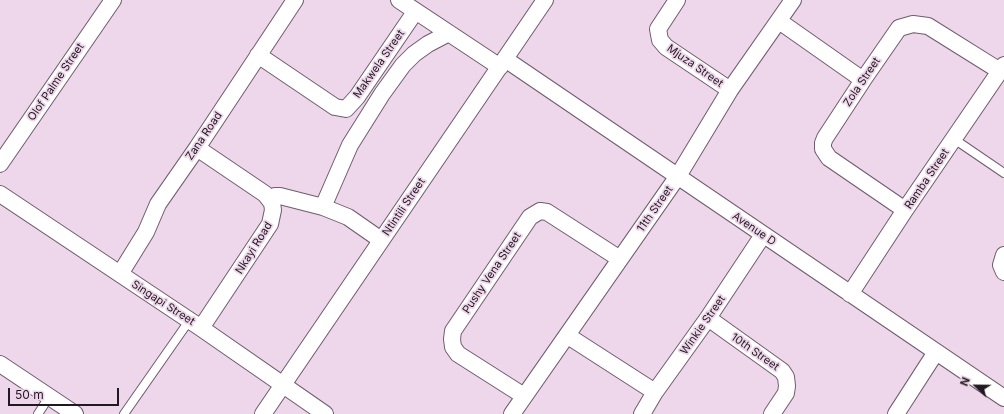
<!DOCTYPE html>
<style>
body{margin:0}
#map{position:relative;width:1004px;height:414px;overflow:hidden;background:#eed7eb;font-family:Inter,sans-serif}
canvas{display:block}
.north{position:absolute;left:956px;top:366px;width:40px;height:40px;-webkit-text-stroke:3px #eed7eb;paint-order:stroke;rotate:292deg;font-size:11px;font-weight:700;line-height:16px;text-align:center;color:#211920}
.north::after{content:'';display:block;margin:auto;width:14px;height:18px;background:#211920;clip-path:polygon(50% 0,100% 100%,50% 72%,0 100%)}
.scale{position:absolute;left:8px;top:388px;width:111px;height:18px;box-sizing:border-box;border:2px solid #211920;border-top:0;padding-left:5px;font-size:12px;line-height:14px;white-space:nowrap;color:#211920;-webkit-text-stroke:3px #eed7eb;paint-order:stroke}
</style>
<div id="map">
<canvas width="1004" height="414"></canvas>
<div class="north">N</div>
<div class="scale">50 m</div>
</div>
<script>
const context = document.querySelector('canvas').getContext('2d');
context.lineJoin = 'round';
function shape(rows) {
  const path = new Path2D();
  for (const r of rows) {
    path.moveTo(r[0], r[1]);
    for (let i = 2; i < r.length; i += 2) path.lineTo(r[i], r[i + 1]);
  }
  return path;
}
function trace(path, color, width, dash) {
  context.strokeStyle = color;
  context.lineWidth = width;
  context.lineCap = dash ? 'butt' : 'round';
  context.setLineDash(dash || []);
  context.stroke(path);
}
function label(font, color, halo, rows, align = 'center') {
  context.font = font + ' Inter,sans-serif';
  context.lineWidth = 3.5;
  context.setLineDash([]);
  context.textBaseline = 'middle';
  context.strokeStyle = halo;
  context.fillStyle = color;
  for (const [text, x, y, turn = 0] of rows) {
    context.save();
    context.translate(x, y);
    context.rotate((+turn || 0) * Math.PI / 180);
    context.textAlign = isNaN(turn) ? turn : align;
    if (halo) context.strokeText(text, 0, 0);
    context.fillText(text, 0, 0);
    context.restore();
  }
}
const service = shape([
 [954,139,1004,173],
 [38,414,49,397],
 [124,414,189,321]
]);
const minor = shape([
 [399,0,500,67],
 [677,0,658,29,660,40,666,47,730,90],
 [779,21,863,80],
 [258,55,335,107,346,109,357,97,415,12],
 [505,59,1004,398],
 [197,148,265,194,272,203,273,210,270,224,201,328],
 [0,164,113,0],
 [0,194,201,328,325,414],
 [270,199,275,196,280,196,323,207,348,217,381,240],
 [323,207,350,145,382,94,403,65,414,54,428,44,449,33],
 [905,210,829,158,823,149,823,143,825,138,863,80,899,28,913,24,928,26,1000,71],
 [1004,255,1001,265,1004,272],
 [120,274,146,232,158,204,197,148,295,0],
 [850,294,905,210,1004,65],
 [708,318,782,371,786,377,787,386,786,393,772,414],
 [568,336,655,392],
 [0,364,75,414],
 [524,396,458,354,453,347,452,339,453,331,530,217,540,211,547,212,620,259],
 [263,414,545,0],
 [512,414,678,176,730,90,793,0],
 [642,414,655,392,708,318,763,235],
 [896,414,936,352]
]);
const streetNames = [
 ["Makwela Street",379,64,-55],
 ["Mjuza Street",695,66,35],
 ["Olof Palme Street",56,82,-56],
 ["Zola Street",862,82,-56],
 ["Zana Road",204,136,-56],
 ["Ramba Street",927,179,-56],
 ["Ntintili Street",404,207,-56],
 ["11th Street",655,209,-55],
 ["Avenue D",754,229,34],
 ["Nkayi Road",254,248,-58],
 ["Pushy Vena Street",492,273,-56],
 ["Singapi Street",163,303,33],
 ["Winkie Street",703,325,-55],
 ["10th Street",755,352,35]
];
trace(service, '#6f5c6d', 10);
trace(minor, '#6f5c6d', 18);
trace(service, '#fff', 8);
trace(minor, '#fff', 16);
label('11px', '#211920', '#eed7eb', streetNames);
</script>
